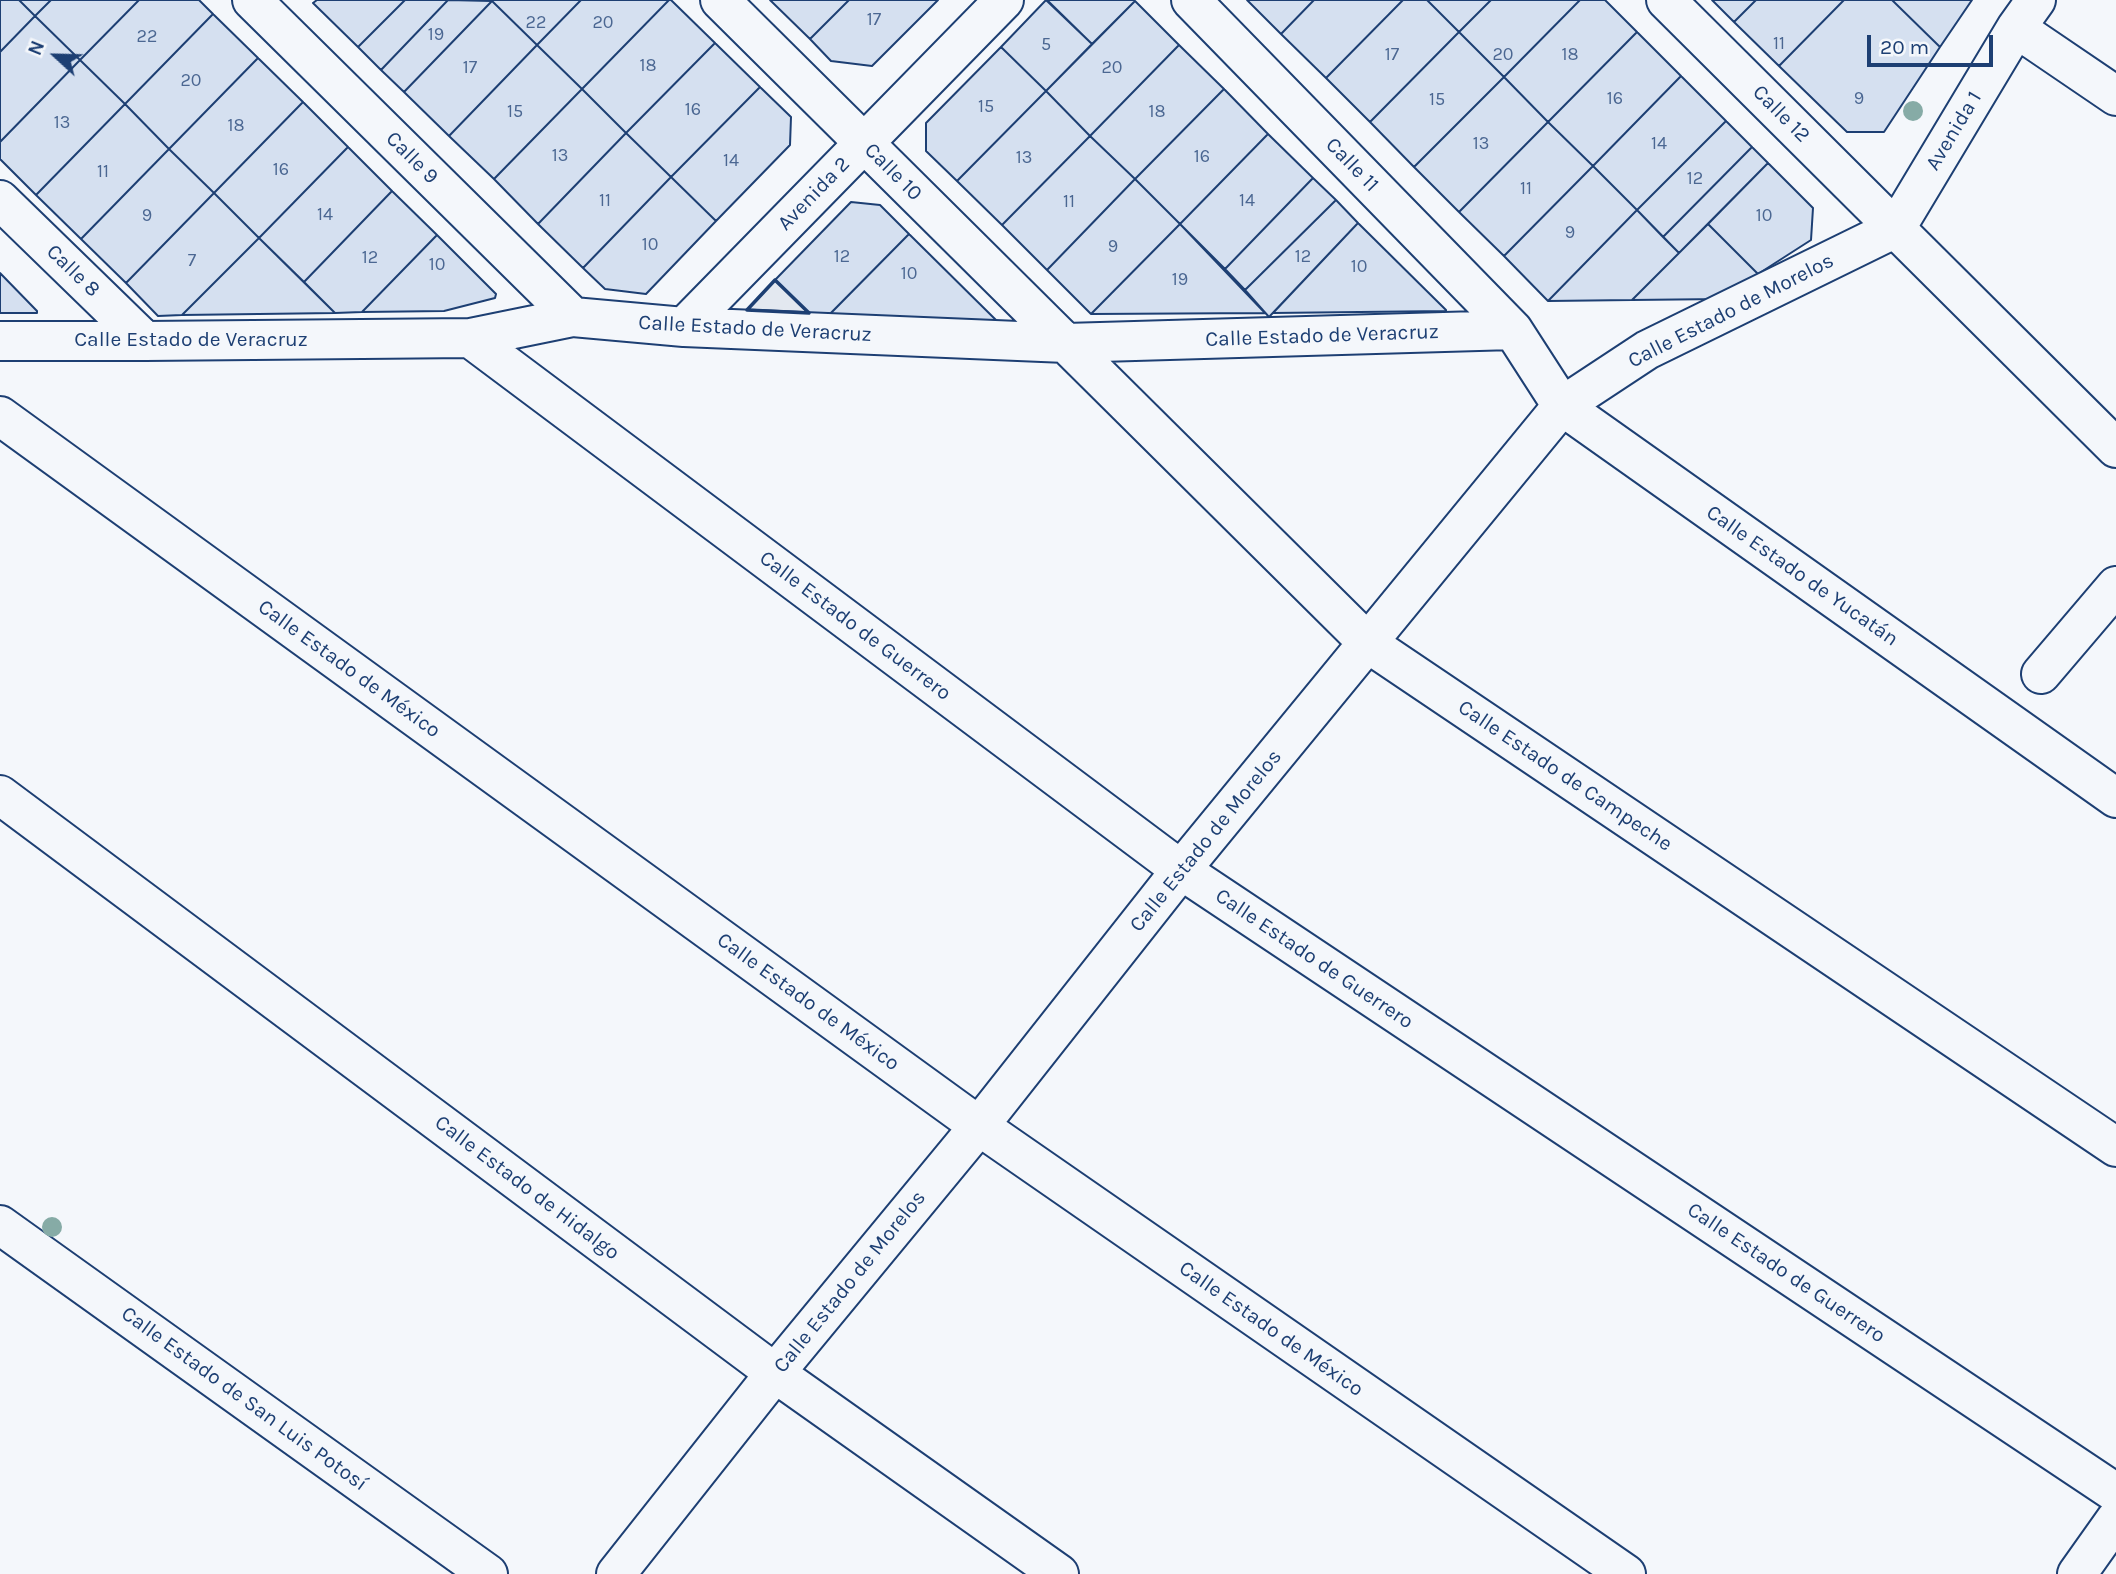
<!DOCTYPE html>
<meta charset="utf-8">
<style>
body{margin:0}
#map{position:relative;width:2116px;height:1574px;overflow:hidden;background:#f4f7fb;font-family:Karla,sans-serif}
canvas{display:block}
.north{position:absolute;left:21px;top:21px;width:70px;height:70px;-webkit-text-stroke:5px #f4f7fb;paint-order:stroke;rotate:292deg;font-size:19px;font-weight:700;line-height:28px;text-align:center;color:#1d3f73}
.north::after{content:'';display:block;margin:auto;width:24px;height:32px;background:#1d3f73;clip-path:polygon(50% 0,100% 100%,50% 72%,0 100%)}
.scale{position:absolute;left:1867px;top:35px;width:126px;height:32px;box-sizing:border-box;border:4px solid #1d3f73;border-top:0;padding-left:9px;font-size:21px;line-height:24px;white-space:nowrap;color:#1d3f73;-webkit-text-stroke:5px #f4f7fb;paint-order:stroke}
</style>
<div id="map">
<canvas width="2116" height="1574"></canvas>
<div class="north">N</div>
<div class="scale">20 m</div>
</div>
<script>
const context = document.querySelector('canvas').getContext('2d');
context.lineJoin = 'round';
function paint(path, color) {
  context.fillStyle = color;
  context.fill(path, 'evenodd');
}
function shape(rows) {
  const path = new Path2D();
  for (const r of rows) {
    path.moveTo(r[0], r[1]);
    for (let i = 2; i < r.length; i += 2) path.lineTo(r[i], r[i + 1]);
  }
  return path;
}
function trace(path, color, width, dash) {
  context.strokeStyle = color;
  context.lineWidth = width;
  context.lineCap = dash ? 'butt' : 'round';
  context.setLineDash(dash || []);
  context.stroke(path);
}
function label(font, color, halo, rows, align = 'center') {
  context.font = font + ' Karla,sans-serif';
  context.lineWidth = 5;
  context.setLineDash([]);
  context.textBaseline = 'middle';
  context.strokeStyle = halo;
  context.fillStyle = color;
  for (const [text, x, y, turn = 0] of rows) {
    context.save();
    context.translate(x, y);
    context.rotate((+turn || 0) * Math.PI / 180);
    context.textAlign = isNaN(turn) ? turn : align;
    if (halo) context.strokeText(text, 0, 0);
    context.fillText(text, 0, 0);
    context.restore();
  }
}
const parking = shape([
 [775,280,809,313,747,310,775,280]
]);
const building = shape([
 [0,0,19,0,35,16,0,52,0,0],
 [19,0,51,0,35,16,19,0],
 [51,0,139,0,80,60,35,16,51,0],
 [139,0,199,0,213,14,125,104,80,60,139,0],
 [317,0,405,0,358,47,313,3,317,0],
 [405,0,448,0,381,70,358,47,405,0],
 [448,0,492,1,404,92,381,70,448,0],
 [493,0,581,0,537,45,492,1,493,0],
 [581,0,669,0,582,89,537,45,581,0],
 [669,0,671,0,715,43,626,133,582,89,669,0],
 [770,0,849,0,810,39,770,0],
 [849,0,938,0,872,66,831,61,810,39,849,0],
 [1046,0,1092,44,1046,91,1001,47,1046,0],
 [1047,0,1134,0,1135,1,1092,44,1047,0],
 [1247,0,1314,0,1281,34,1247,0],
 [1314,0,1403,0,1326,78,1281,34,1314,0],
 [1403,0,1427,0,1459,32,1370,122,1326,78,1403,0],
 [1427,0,1491,0,1459,32,1427,0],
 [1491,0,1580,0,1504,77,1459,32,1491,0],
 [1580,0,1605,0,1637,32,1548,122,1504,77,1580,0],
 [1712,0,1756,0,1734,22,1712,0],
 [1756,0,1844,0,1779,66,1734,22,1756,0],
 [1844,0,1892,0,1940,47,1884,132,1847,132,1779,66,1844,0],
 [1892,0,1972,0,1940,47,1892,0],
 [492,1,537,45,449,136,404,92,492,1],
 [1135,1,1179,45,1090,136,1046,91,1135,1],
 [213,14,258,58,169,149,125,104,213,14],
 [35,16,80,60,0,142,0,52,35,16],
 [1459,32,1504,77,1414,167,1370,122,1459,32],
 [1637,32,1681,76,1593,166,1548,122,1637,32],
 [715,43,760,87,671,177,626,133,715,43],
 [537,45,582,89,494,179,449,136,537,45],
 [1179,45,1224,89,1135,179,1090,136,1179,45],
 [1001,47,1046,91,957,181,926,151,926,123,1001,47],
 [258,58,303,102,214,193,169,149,258,58],
 [80,60,125,104,36,195,0,159,0,142,80,60],
 [1681,76,1726,121,1637,210,1593,166,1681,76],
 [1504,77,1548,122,1459,212,1414,167,1504,77],
 [760,87,791,117,790,145,716,221,671,177,760,87],
 [582,89,626,133,538,224,494,179,582,89],
 [1224,89,1268,134,1180,224,1135,179,1224,89],
 [1046,91,1090,136,1002,225,957,181,1046,91],
 [303,102,348,147,259,238,214,193,303,102],
 [125,104,169,149,81,239,36,195,125,104],
 [1726,121,1752,147,1663,237,1637,210,1726,121],
 [1548,122,1593,166,1504,256,1459,212,1548,122],
 [626,133,671,177,583,268,538,224,626,133],
 [1268,134,1313,178,1225,269,1180,224,1268,134],
 [1090,136,1135,179,1047,270,1002,225,1090,136],
 [348,147,392,191,304,282,259,238,348,147],
 [1752,147,1768,163,1679,253,1663,237,1752,147],
 [169,149,214,193,126,283,81,239,169,149],
 [1768,163,1813,208,1811,240,1758,274,1708,224,1768,163],
 [1593,166,1637,210,1548,301,1504,256,1593,166],
 [671,177,716,221,646,294,605,289,583,268,671,177],
 [1313,178,1336,200,1245,290,1225,269,1313,178],
 [1135,179,1180,224,1091,314,1047,270,1135,179],
 [392,191,437,235,362,312,335,313,304,282,392,191],
 [214,193,259,238,182,315,158,316,126,283,214,193],
 [1336,200,1358,223,1269,317,1245,290,1336,200],
 [851,202,880,205,909,234,820,324,775,280,851,202],
 [1637,210,1679,253,1632,300,1548,301,1637,210],
 [1358,223,1446,310,1446,311,1273,313,1358,223],
 [1180,224,1265,313,1091,314,1180,224],
 [1708,224,1758,274,1721,299,1632,300,1708,224],
 [909,234,998,322,830,314,909,234],
 [437,235,496,294,495,298,444,311,362,312,437,235],
 [259,238,335,313,182,315,259,238],
 [0,273,37,311,37,313,0,313,0,273]
]);
const minor = shape([
 [252,0,573,317],
 [720,0,1369,644,2116,1147],
 [1191,0,1513,330,1562,406,2116,798],
 [1666,0,2116,448],
 [2016,28,2116,96],
 [0,200,145,341],
 [1896,228,2016,28,2036,0],
 [684,327,1004,0],
 [470,338,1181,870,2116,1493],
 [0,341,145,341,470,338,573,317,684,327,1066,343,1513,330],
 [0,416,979,1126,1626,1574],
 [2041,674,2116,586],
 [0,795,775,1373,1059,1574],
 [0,1225,488,1574],
 [616,1574,775,1373,979,1126,1181,870,1562,406,1647,350,1896,228],
 [2077,1574,2116,1519]
]);
const wall = shape([
 [775,280,809,313,747,310,775,280]
]);
const trees = [
 [1913,111],
 [52,1227]
];
const numberNames = [
 ["17",874,20],
 ["22",536,23],
 ["20",603,23],
 ["19",436,35],
 ["22",147,37],
 ["11",1779,44],
 ["5",1046,45],
 ["17",1392,55],
 ["20",1503,55],
 ["18",1570,55],
 ["18",648,66],
 ["17",470,68],
 ["20",1112,68],
 ["20",191,81],
 ["16",1615,99],
 ["9",1859,99],
 ["15",1437,100],
 ["15",986,107],
 ["16",693,110],
 ["15",515,112],
 ["18",1157,112],
 ["13",62,123],
 ["18",236,126],
 ["13",1481,144],
 ["14",1659,144],
 ["13",560,156],
 ["16",1202,157],
 ["13",1024,158],
 ["14",731,161],
 ["16",281,170],
 ["11",103,172],
 ["12",1695,179],
 ["11",1526,189],
 ["11",605,201],
 ["14",1247,201],
 ["11",1069,202],
 ["14",325,215],
 ["9",147,216],
 ["10",1764,216],
 ["9",1570,233],
 ["10",650,245],
 ["9",1113,247],
 ["12",842,257],
 ["12",1303,257],
 ["12",370,258],
 ["7",192,261],
 ["10",437,265],
 ["10",1359,267],
 ["10",909,274],
 ["19",1180,280]
];
const streetNames = [
 ["Calle 12",1781,114,45],
 ["Avenida 1",1954,131,-59],
 ["Calle 9",412,158,45],
 ["Calle 11",1352,165,46],
 ["Calle 10",893,172,45],
 ["Avenida 2",814,194,-46],
 ["Calle 8",73,271,44],
 ["Calle Estado de Morelos",1731,311,-27],
 ["Calle Estado de Veracruz",755,329,3],
 ["Calle Estado de Veracruz",1322,336,-2],
 ["Calle Estado de Veracruz",191,340],
 ["Calle Estado de Yucatán",1802,576,35],
 ["Calle Estado de Guerrero",855,626,37],
 ["Calle Estado de México",349,669,36],
 ["Calle Estado de Campeche",1565,776,34],
 ["Calle Estado de Morelos",1206,841,-51],
 ["Calle Estado de Guerrero",1314,959,34],
 ["Calle Estado de México",808,1002,36],
 ["Calle Estado de Hidalgo",527,1188,37],
 ["Calle Estado de Guerrero",1786,1273,34],
 ["Calle Estado de Morelos",850,1282,-51],
 ["Calle Estado de México",1271,1329,35],
 ["Calle Estado de San Luis Potosí",244,1399,36]
];
paint(parking, '#e3e8f0');
trace(parking, '#687fa3', 2);
paint(building, '#d5e0f0');
trace(building, '#1d3f73', 2);
trace(minor, '#1d3f73', 42);
trace(minor, '#f4f7fb', 38);
trace(wall, '#1d3f73', 3.5);
context.fillStyle = '#86aba6';
for (const [x, y] of trees) {
  context.beginPath();
  context.arc(x, y, 10, 0, 2 * Math.PI);
  context.fill();
}
label('18px', '#4b6792', null, numberNames);
label('21px', '#1d3f73', '#f4f7fb', streetNames);
</script>
